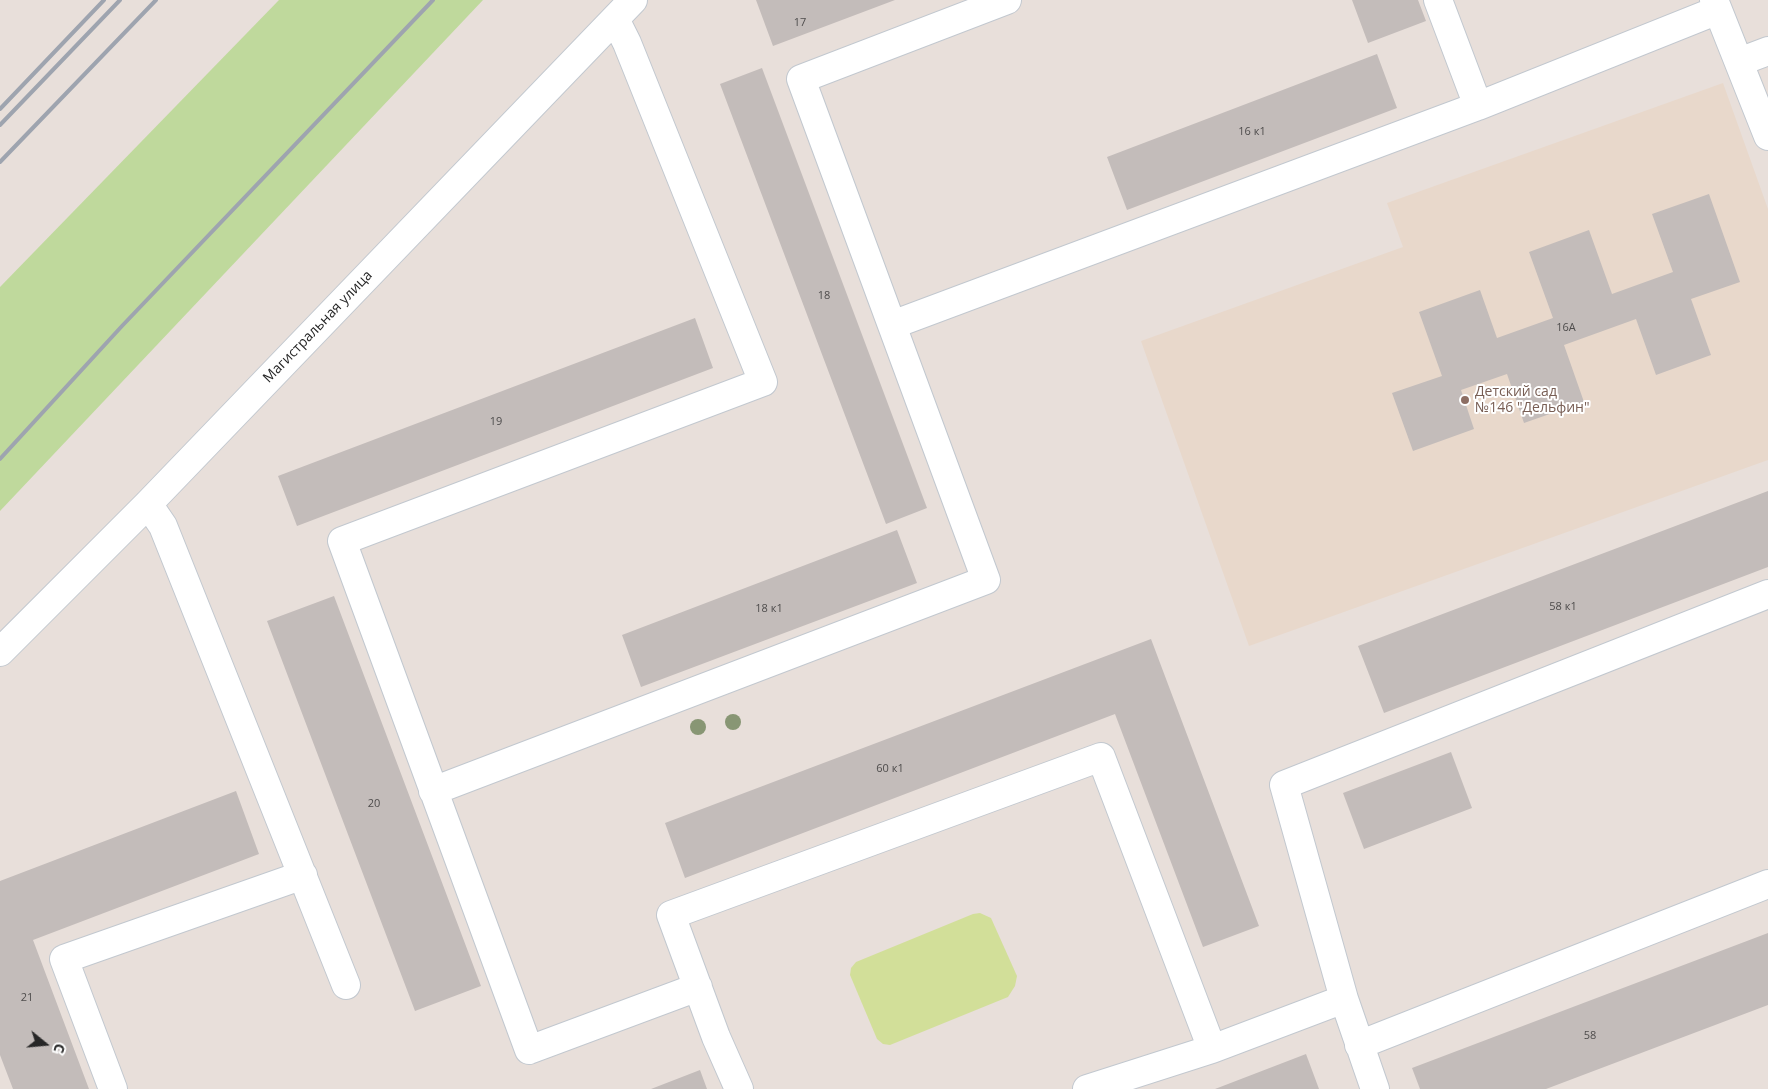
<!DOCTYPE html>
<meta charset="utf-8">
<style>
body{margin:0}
#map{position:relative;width:1768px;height:1089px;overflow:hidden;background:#e8dfda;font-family:"Open Sans",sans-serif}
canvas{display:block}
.north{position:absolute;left:20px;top:1019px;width:50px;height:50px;-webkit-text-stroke:4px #fff;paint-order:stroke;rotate:107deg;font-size:14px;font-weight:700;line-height:20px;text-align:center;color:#272727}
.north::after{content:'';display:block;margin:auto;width:18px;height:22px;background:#272727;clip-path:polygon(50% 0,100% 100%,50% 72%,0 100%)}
</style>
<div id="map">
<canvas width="1768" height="1089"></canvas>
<div class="north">С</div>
</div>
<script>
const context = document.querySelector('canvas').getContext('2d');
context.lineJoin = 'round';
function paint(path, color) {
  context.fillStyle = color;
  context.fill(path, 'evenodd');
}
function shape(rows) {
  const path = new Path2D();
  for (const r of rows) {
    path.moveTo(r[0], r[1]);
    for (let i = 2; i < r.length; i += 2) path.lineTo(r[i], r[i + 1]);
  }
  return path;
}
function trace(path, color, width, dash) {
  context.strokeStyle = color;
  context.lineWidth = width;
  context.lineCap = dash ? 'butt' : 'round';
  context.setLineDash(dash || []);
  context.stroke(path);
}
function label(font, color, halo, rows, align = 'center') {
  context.font = font + ' "Open Sans",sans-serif';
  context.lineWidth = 4;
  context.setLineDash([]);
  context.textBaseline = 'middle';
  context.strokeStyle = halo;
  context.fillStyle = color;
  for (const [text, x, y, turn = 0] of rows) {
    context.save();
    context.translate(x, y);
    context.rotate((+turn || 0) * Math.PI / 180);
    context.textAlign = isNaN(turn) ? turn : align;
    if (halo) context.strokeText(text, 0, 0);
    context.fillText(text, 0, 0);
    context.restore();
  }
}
const education = shape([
 [1723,83,1768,209,1768,460,1249,646,1141,341,1403,247,1387,203]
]);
const green = shape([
 [279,0,483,0,0,511,0,287]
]);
const pitch = shape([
 [980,913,991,918,1017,976,1015,986,1008,997,890,1045,883,1044,877,1039,850,975,851,968,856,962,973,914]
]);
const building = shape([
 [756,0,895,0,773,46],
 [1352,0,1418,0,1426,21,1368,43],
 [1377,54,1397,108,1127,210,1107,157],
 [762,68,927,508,886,524,720,84],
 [1709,194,1740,282,1691,299,1711,355,1656,375,1636,319,1564,345,1584,402,1524,423,1507,374,1461,390,1474,429,1413,451,1392,393,1442,376,1419,312,1480,290,1497,338,1553,318,1529,252,1589,230,1612,294,1673,272,1652,214],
 [695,318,713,368,297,526,278,476],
 [1768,491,1768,567,1384,713,1358,646],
 [897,530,917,583,641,687,622,635],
 [334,596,481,986,415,1011,267,621],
 [1151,639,1259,926,1203,947,1115,714,685,878,665,823],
 [1451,752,1472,808,1364,849,1343,793],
 [236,791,259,854,33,940,89,1089,13,1089,0,1055,0,881],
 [1768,933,1768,1005,1546,1089,1420,1089,1412,1068],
 [1306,1054,1319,1089,1215,1089],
 [700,1070,707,1089,651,1089]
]);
const minor = shape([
 [1714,0,1768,136],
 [615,19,627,43,763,382,342,541,529,1050,698,987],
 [1739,62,1768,51],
 [1478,106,1718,10],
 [892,325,1478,106,1438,0],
 [148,504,163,526,346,985],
 [0,652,148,504,633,0],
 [433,791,986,580,801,79,1007,0],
 [1344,999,1284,785,1768,594],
 [1359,1045,1768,884],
 [113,1089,64,959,303,875],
 [739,1089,716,1037,671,915,1101,757,1212,1049],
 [1087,1089,1212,1049,1344,999,1375,1089]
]);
const rail = shape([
 [0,109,104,0],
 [0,125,120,0],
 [0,162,156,0],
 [0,459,122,326,433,0]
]);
const trees = [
 [733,722],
 [698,727]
];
const markers = [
 [1465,400,5,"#8d6e63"]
];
const numberNames = [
 ["17",800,23],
 ["16 к1",1252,132],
 ["18",824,296],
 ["16А",1566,328],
 ["19",496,422],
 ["58 к1",1563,607],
 ["18 к1",769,609],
 ["60 к1",890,769],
 ["20",374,804],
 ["21",27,998],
 ["58",1590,1036]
];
const streetNames = [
 ["Магистральная улица",318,327,-46]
];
const educationNames = [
 ["Детский сад",1475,392],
 ["№146 \"Дельфин\"",1475,408]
];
paint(education, '#e8d8cb');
paint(green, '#bfd99c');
paint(pitch, '#d2df99');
paint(building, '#c3bcba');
trace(minor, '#c2c8cf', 30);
trace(minor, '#fff', 28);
trace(rail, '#9ea4af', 4);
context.fillStyle = '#889674';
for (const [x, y] of trees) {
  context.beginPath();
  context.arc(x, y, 8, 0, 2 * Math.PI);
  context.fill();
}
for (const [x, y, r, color] of markers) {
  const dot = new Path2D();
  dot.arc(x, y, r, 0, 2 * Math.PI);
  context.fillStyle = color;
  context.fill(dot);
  trace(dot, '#fff', 2);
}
label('11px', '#4e4c4c', null, numberNames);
label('14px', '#272727', '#fff', streetNames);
label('14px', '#785e54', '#fff', educationNames, 'left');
</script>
